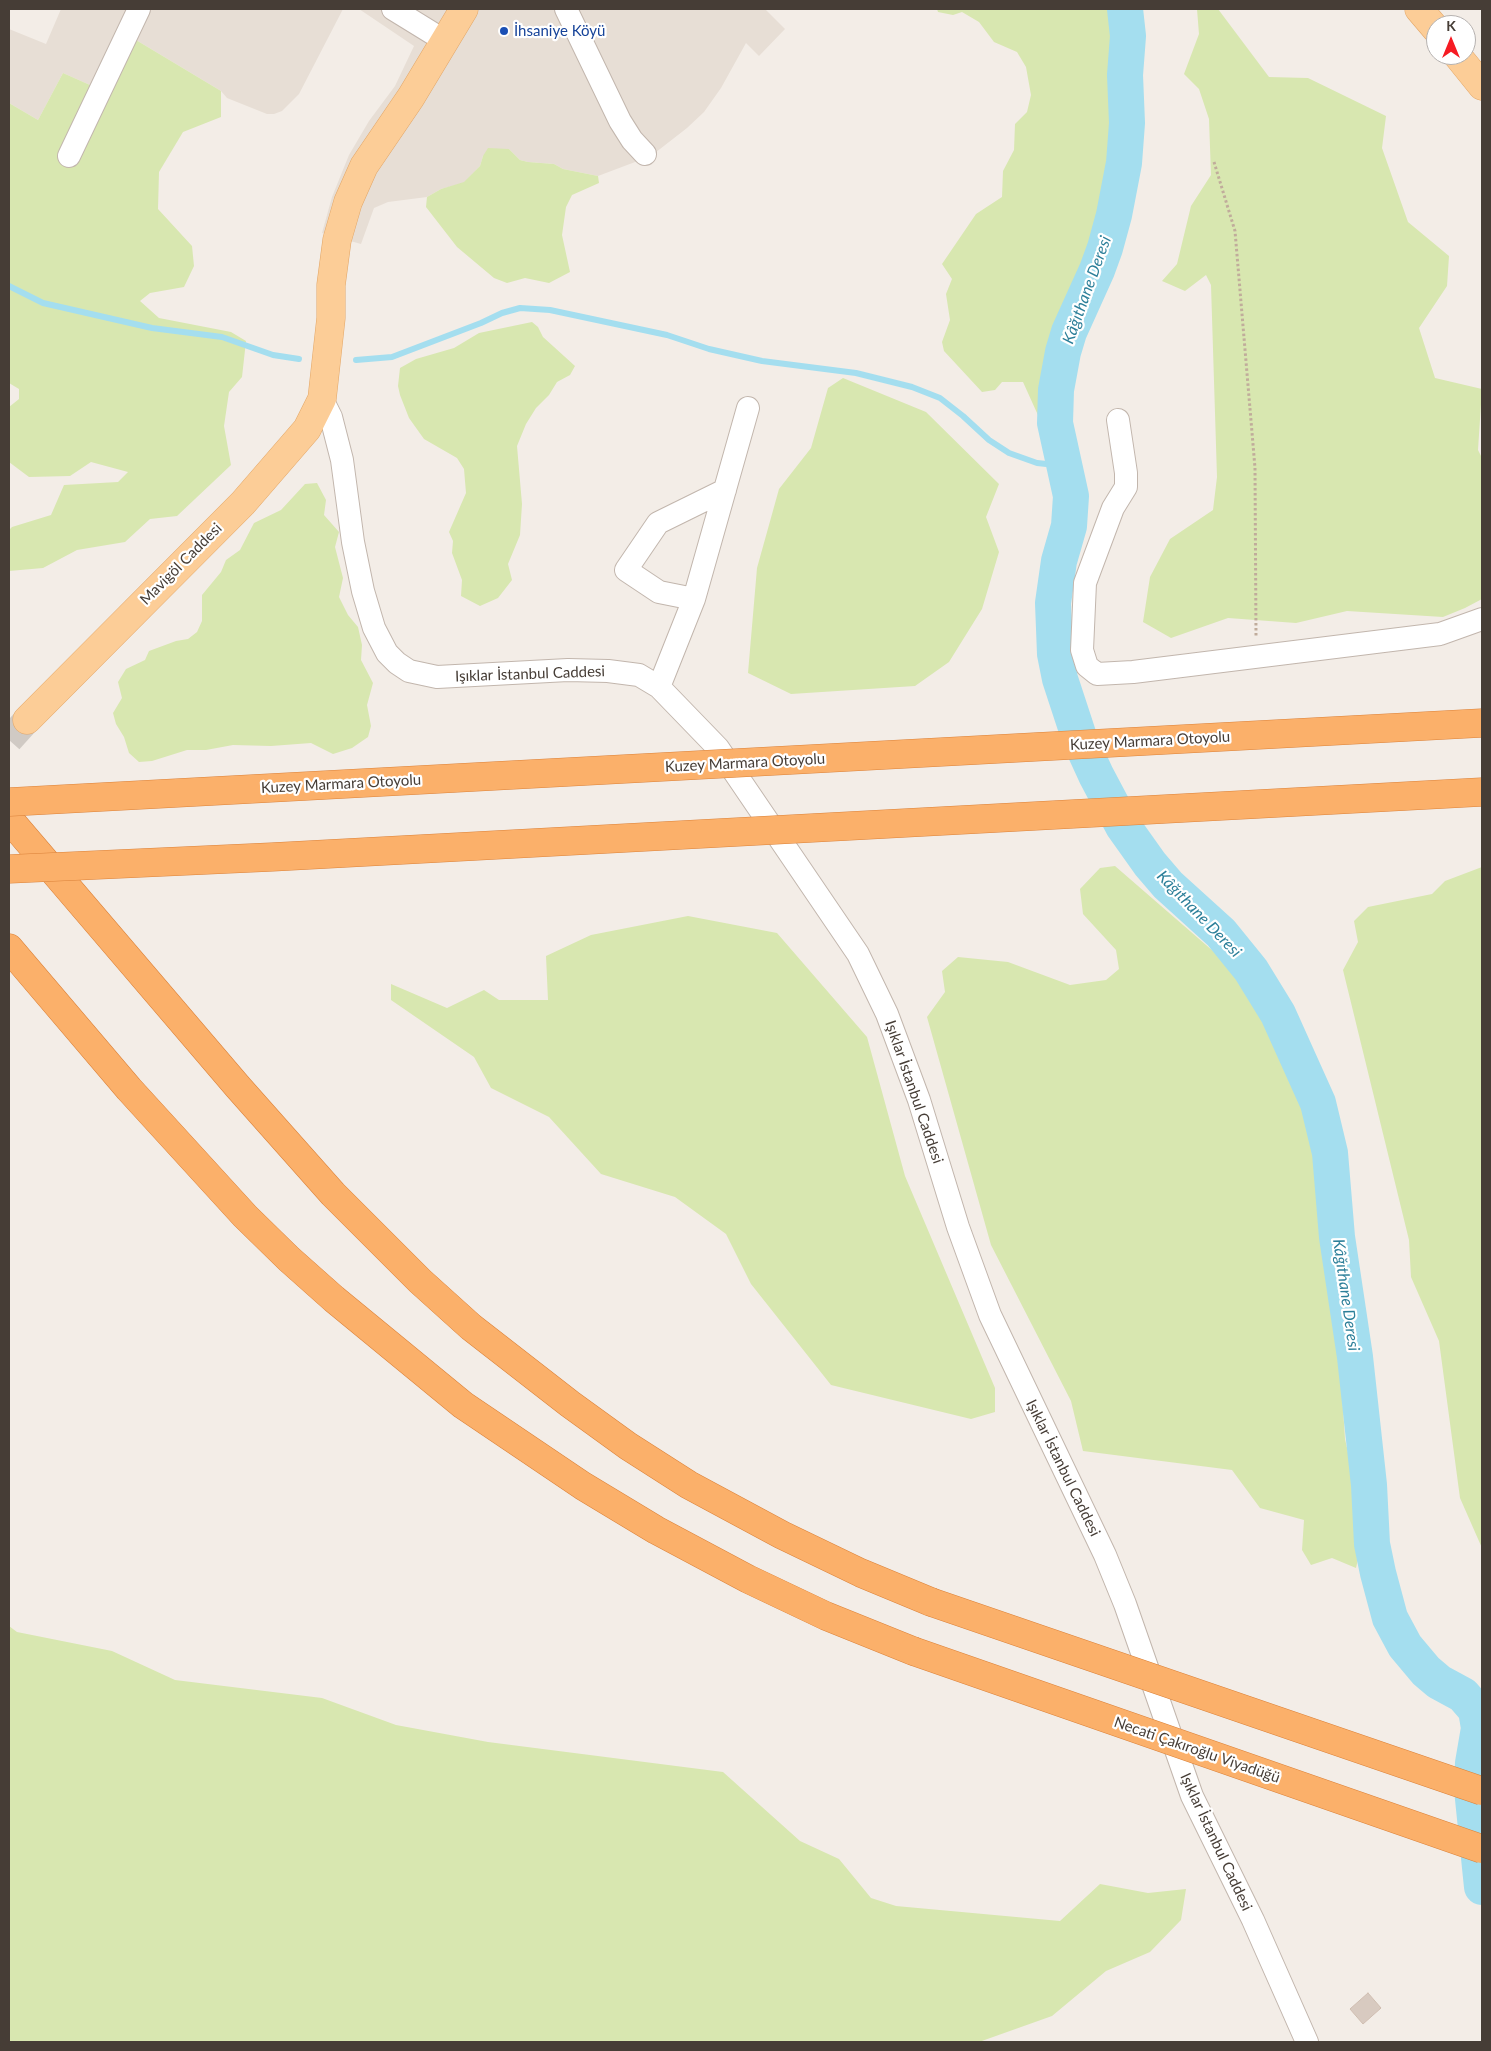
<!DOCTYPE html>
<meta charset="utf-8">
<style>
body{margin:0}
#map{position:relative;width:1491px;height:2051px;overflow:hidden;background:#f3ede7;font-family:Lato,sans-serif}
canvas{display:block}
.frame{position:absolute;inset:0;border:10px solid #463d36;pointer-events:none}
.north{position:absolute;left:1426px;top:15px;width:50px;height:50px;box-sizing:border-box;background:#fff;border:1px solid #b5b1af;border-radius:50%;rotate:0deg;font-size:14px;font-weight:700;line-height:20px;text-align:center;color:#463d36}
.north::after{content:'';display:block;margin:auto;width:18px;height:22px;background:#f61b23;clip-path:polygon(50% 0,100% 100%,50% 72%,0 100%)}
</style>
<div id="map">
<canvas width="1491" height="2051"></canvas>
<div class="frame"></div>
<div class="north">K</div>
</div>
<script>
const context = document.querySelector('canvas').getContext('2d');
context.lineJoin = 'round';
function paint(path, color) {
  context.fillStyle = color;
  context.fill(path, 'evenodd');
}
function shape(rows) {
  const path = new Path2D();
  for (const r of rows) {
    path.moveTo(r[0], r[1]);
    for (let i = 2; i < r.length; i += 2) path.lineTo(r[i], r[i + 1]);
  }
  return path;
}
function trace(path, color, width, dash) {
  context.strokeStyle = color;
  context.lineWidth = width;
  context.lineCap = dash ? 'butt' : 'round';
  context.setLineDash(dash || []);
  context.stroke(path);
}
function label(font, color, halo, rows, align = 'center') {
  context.font = font + ' Lato,sans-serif';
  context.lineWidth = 4.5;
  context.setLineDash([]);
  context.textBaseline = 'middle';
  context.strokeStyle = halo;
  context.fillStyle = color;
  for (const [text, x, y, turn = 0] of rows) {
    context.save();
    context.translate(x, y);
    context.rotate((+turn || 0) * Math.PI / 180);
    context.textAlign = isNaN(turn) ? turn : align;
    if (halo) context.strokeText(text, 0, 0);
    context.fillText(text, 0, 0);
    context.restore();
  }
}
const residential = shape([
 [61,9,343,9,299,94,282,111,274,114,267,114,227,98,221,91,121,31,90,85,63,73,38,120,9,103,9,29,46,44],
 [359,9,765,9,785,29,759,56,746,43,721,88,704,112,687,128,651,156,598,176,563,169,554,164,528,162,520,160,509,149,483,156,480,166,464,183,441,189,427,197,388,202,374,208,361,244,322,233,332,197,349,155,369,121,395,86,414,46]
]);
const green = shape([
 [937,9,1133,9,1144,29,1142,82,1134,107,1116,237,1099,286,1078,324,1065,382,1062,417,1050,429,1042,424,1023,382,1002,382,995,390,982,392,944,351,942,342,950,320,946,294,952,279,942,264,976,214,1002,197,1003,171,1014,150,1015,124,1027,112,1031,95,1026,67,1017,52,994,42,979,22,962,12,953,15,938,12],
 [1197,9,1218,9,1269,77,1308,78,1386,116,1382,148,1408,222,1449,256,1447,286,1419,328,1435,378,1482,389,1478,450,1482,458,1482,599,1465,608,1443,617,1347,611,1296,623,1228,618,1171,638,1143,622,1150,577,1170,539,1213,510,1217,477,1211,285,1206,275,1185,291,1162,281,1177,264,1191,206,1211,175,1209,119,1199,89,1184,74,1199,34],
 [121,31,221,91,221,117,183,132,159,172,158,209,192,246,194,266,184,287,150,293,140,301,159,318,231,332,246,341,242,377,229,392,224,426,231,465,177,516,150,519,125,542,77,550,43,568,9,571,9,530,12,527,51,515,64,485,118,482,128,472,91,462,70,476,29,477,9,462,9,407,19,399,19,389,9,383,9,103,38,120,63,73,90,85],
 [488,148,509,149,520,160,528,162,554,164,563,169,598,176,599,183,572,195,566,207,562,235,570,272,549,283,525,278,507,283,494,278,457,247,426,207,427,197,441,189,464,182,480,166,483,156],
 [532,322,538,327,543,337,575,366,570,375,557,382,549,395,536,408,526,424,517,446,522,504,520,535,508,564,512,580,498,598,480,606,461,596,462,580,452,553,453,541,449,532,466,493,464,469,457,458,424,439,409,418,400,395,398,386,400,368,416,359,454,348,479,333],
 [843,378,926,412,999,484,986,517,999,552,982,609,949,662,915,686,791,694,748,673,757,568,779,489,811,448,828,388],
 [317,483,326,500,324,515,339,532,335,547,343,578,339,597,348,615,358,627,362,645,361,660,373,683,367,705,371,726,368,737,352,748,333,754,311,743,271,746,233,745,206,750,187,750,152,761,139,762,129,753,124,737,116,724,113,713,122,698,118,682,126,669,145,660,149,651,176,641,188,639,197,632,202,621,202,595,221,572,226,560,240,550,254,523,281,510,305,484],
 [1115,866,1236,971,1295,1060,1329,1193,1345,1439,1365,1529,1356,1568,1332,1558,1311,1565,1302,1550,1304,1520,1260,1508,1232,1470,1083,1451,1071,1401,991,1245,927,1017,945,992,942,971,958,957,1008,962,1070,985,1106,980,1119,969,1116,950,1083,914,1080,889,1100,868],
 [1482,867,1482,1548,1460,1498,1439,1341,1411,1277,1409,1240,1343,970,1358,942,1354,921,1368,907,1432,894,1445,881],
 [688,916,777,933,867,1037,905,1176,995,1388,995,1412,971,1419,831,1385,751,1284,726,1234,675,1197,601,1174,549,1117,491,1088,474,1057,391,1000,391,984,447,1008,484,990,499,1000,548,1000,546,956,591,935],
 [9,1626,17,1632,112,1651,175,1680,322,1698,396,1725,488,1742,723,1772,800,1841,839,1859,871,1898,896,1906,1060,1921,1100,1884,1148,1893,1186,1889,1181,1920,1150,1952,1106,1971,1052,2016,979,2042,9,2042]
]);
const stream = shape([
 [9,286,43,303,152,328,222,337,273,355,299,359],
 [356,360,392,357,481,323,502,313,520,308,550,310,667,335,709,349,762,361,856,373,912,387,940,398,963,416,989,440,1009,453,1037,463,1056,465]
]);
const river = shape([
 [1125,9,1128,36,1125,75,1127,123,1124,163,1114,215,1105,248,1097,270,1069,332,1063,352,1056,390,1055,423,1071,496,1069,526,1059,561,1053,603,1055,654,1060,679,1080,740,1096,775,1123,826,1150,864,1168,885,1221,933,1251,970,1278,1014,1318,1103,1330,1153,1337,1237,1355,1357,1369,1485,1372,1544,1378,1573,1390,1618,1405,1646,1426,1671,1439,1682,1463,1695,1476,1710,1479,1728,1473,1763,1472,1789,1482,1887]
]);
const building = shape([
 [1368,1993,1381,2008,1363,2024,1350,2009,1368,1993]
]);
const majorTunnel = shape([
 [9,740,27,720]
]);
const path = shape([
 [1214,162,1235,231,1255,468,1256,636]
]);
const minor = shape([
 [393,9,445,41],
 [566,9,620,121,632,140,645,154],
 [69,156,139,9],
 [322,399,331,417,342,460,353,542,363,591,374,628,387,653,397,663,409,671,437,677,568,670,608,671,639,675,659,687,718,748,858,954,887,1014,919,1100,958,1227,990,1315,1105,1555,1125,1604,1192,1796,1253,1920,1307,2042],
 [1118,420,1126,473,1126,487,1113,508,1085,583,1082,650,1087,666,1097,674,1133,672,1440,634,1482,619],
 [694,599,659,592,626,570,658,523,725,490],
 [659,687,694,599,748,408]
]);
const major = shape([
 [1419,9,1436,29],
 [1457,55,1482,86],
 [27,720,243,503,307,429,322,399,331,318,331,285,337,240,348,202,364,166,411,97,464,9]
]);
const highway = shape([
 [9,819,238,1087,333,1194,420,1281,471,1327,570,1404,628,1446,689,1485,782,1535,861,1573,931,1602],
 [9,948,129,1089,245,1216,289,1259,334,1299,463,1405,583,1486,656,1530,748,1579,826,1616,913,1651]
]);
const highwayBridge = shape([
 [9,802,1482,723],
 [9,869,272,857,1482,792],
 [931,1602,1482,1791],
 [913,1651,1482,1849]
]);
const markers = [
 [504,31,5,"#1a4fb4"]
];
const transitNames = [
 ["İhsaniye Köyü",514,31]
];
const streetNames = [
 ["Mavigöl Caddesi",181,564,-45],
 ["Işıklar İstanbul Caddesi",530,674,-2],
 ["Kuzey Marmara Otoyolu",1150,741,-3],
 ["Kuzey Marmara Otoyolu",745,763,-3],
 ["Kuzey Marmara Otoyolu",341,784,-3],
 ["Işıklar İstanbul Caddesi",914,1092,71],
 ["Işıklar İstanbul Caddesi",1063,1468,64],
 ["Necati Çakıroğlu Viyadüğü",1197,1750,19],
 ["Işıklar İstanbul Caddesi",1216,1842,65]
];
const waterNames = [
 ["Kâğıthane Deresi",1087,290,-70],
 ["Kâğıthane Deresi",1199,914,46],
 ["Kâğıthane Deresi",1346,1295,82]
];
paint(residential, '#e7ded5');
paint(green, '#d8e7b0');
trace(stream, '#a4deef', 6);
trace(river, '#a4deef', 36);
paint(building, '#d8cac0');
trace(building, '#cfbdb0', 1);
trace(majorTunnel, '#d0cac4', 28, [28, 14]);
trace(minor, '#c2b6ad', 24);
trace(major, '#e2a667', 29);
trace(highway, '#db823a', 29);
trace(path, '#c0ac9b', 3, [2.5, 2.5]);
trace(minor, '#fff', 22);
trace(major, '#fccd97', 28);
trace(highway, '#fbb06a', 28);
trace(highwayBridge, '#db823a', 29, []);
trace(highwayBridge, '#fbb06a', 28);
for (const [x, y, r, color] of markers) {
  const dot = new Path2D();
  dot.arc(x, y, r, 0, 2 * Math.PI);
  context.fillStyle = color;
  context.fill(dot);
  trace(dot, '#fff', 2);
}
label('15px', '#164399', '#fff', transitNames, 'left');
label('15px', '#463d36', '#fff', streetNames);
label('italic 16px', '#2c7f99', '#fff', waterNames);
</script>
